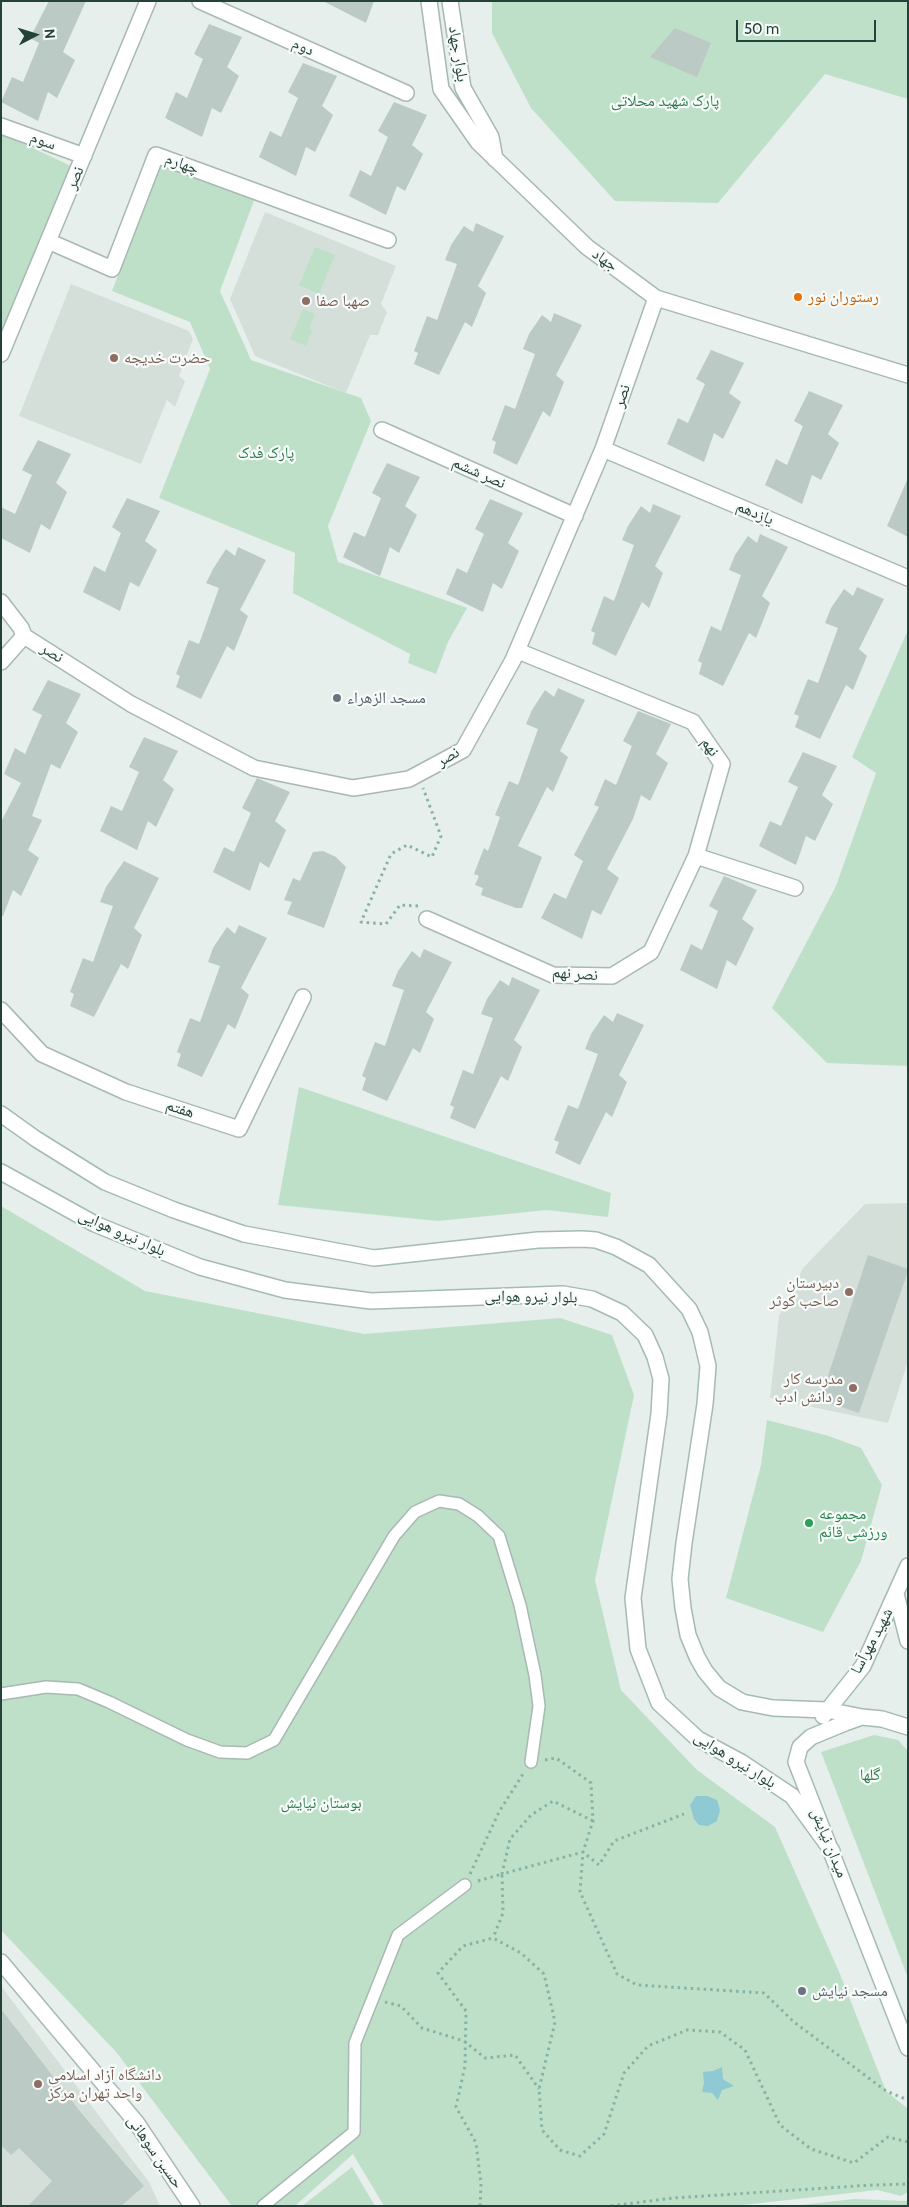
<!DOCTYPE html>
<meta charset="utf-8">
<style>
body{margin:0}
#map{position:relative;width:909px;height:2207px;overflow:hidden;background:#e6efeb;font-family:Cabin,sans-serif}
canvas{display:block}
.frame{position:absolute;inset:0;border:2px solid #24423a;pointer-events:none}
.north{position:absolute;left:10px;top:10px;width:50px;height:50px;-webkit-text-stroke:4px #f7fbf9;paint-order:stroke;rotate:85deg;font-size:14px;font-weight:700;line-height:20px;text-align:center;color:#24423a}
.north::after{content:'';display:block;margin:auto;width:18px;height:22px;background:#24423a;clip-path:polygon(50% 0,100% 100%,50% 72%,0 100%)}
.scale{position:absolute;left:736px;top:20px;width:140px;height:22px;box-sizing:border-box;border:2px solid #24423a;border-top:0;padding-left:6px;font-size:15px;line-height:18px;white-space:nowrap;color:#24423a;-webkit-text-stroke:4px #f7fbf9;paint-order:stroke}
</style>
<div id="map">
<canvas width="909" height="2207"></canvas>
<div class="frame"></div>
<div class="north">N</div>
<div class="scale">50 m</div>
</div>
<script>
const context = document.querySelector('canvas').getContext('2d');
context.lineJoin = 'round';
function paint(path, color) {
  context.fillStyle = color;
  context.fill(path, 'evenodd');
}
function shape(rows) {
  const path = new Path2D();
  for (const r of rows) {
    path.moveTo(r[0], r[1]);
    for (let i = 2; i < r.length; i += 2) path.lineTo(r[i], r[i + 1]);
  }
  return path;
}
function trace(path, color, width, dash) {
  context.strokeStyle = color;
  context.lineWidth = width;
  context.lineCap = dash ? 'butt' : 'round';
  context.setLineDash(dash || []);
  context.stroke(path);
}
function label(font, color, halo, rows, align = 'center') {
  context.font = font + ' Cabin,"Noto Naskh Arabic",sans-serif';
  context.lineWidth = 4.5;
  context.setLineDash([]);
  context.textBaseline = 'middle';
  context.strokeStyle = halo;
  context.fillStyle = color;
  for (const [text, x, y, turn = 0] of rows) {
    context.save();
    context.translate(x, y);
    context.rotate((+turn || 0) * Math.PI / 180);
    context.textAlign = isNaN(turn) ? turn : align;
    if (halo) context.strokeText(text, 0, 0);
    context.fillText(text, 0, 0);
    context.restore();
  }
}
const built = shape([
 [265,212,396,266,381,304,387,312,378,335,370,335,346,393,255,356,230,299],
 [71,284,189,331,193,339,179,376,185,381,175,407,167,400,141,464,19,416],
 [908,1203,908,1361,888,1423,770,1398,779,1316,803,1268,865,1204],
 [1,1986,149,2182,160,2206,1,2206]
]);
const green = shape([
 [492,1,908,1,908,99,825,74,718,203,615,201,531,108,492,33],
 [1,133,73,167,1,334],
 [162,162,255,198,220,291,251,360,361,398,371,421,328,526,338,562,467,608,448,642,436,674,408,663,410,654,293,593,295,553,159,498,210,369,190,322,112,291],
 [315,247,335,255,319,294,299,285],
 [303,309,315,314,310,327,312,331,306,346,290,339],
 [908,630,908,1066,827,1063,772,1008,836,886,876,773,852,757],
 [299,1087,611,1193,608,1217,547,1210,438,1221,278,1205],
 [1,1206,145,1291,364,1334,560,1318,612,1335,634,1395,595,1580,621,1690,697,1770,775,1827,840,1974,886,2091,908,2109,908,2192,901,2196,877,2190,734,2206,384,2206,353,2154,295,2206,232,2206,117,2053,1,1930],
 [767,1420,829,1436,861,1448,882,1485,861,1561,823,1632,726,1598,761,1465],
 [874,1735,898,1740,908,1751,908,1978,821,1752],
 [352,2167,375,2206,302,2206],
 [854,2199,908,2201,908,2206,792,2206]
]);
const water = shape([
 [696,1796,707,1796,717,1800,720,1810,717,1821,708,1826,699,1825,694,1819,690,1805],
 [722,2067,723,2079,734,2086,722,2090,718,2100,712,2093,702,2092,704,2083,703,2072,713,2071]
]);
const building = shape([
 [49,1,86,1,63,52,75,60,57,98,48,92,38,121,1,102,12,77,23,82,39,43,30,38],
 [323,1,374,1,366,23],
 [209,24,242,37,227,67,239,76,221,113,212,108,202,137,165,118,176,92,187,98,203,59,194,54],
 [675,28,711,43,697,77,650,57],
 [303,63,337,76,322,106,333,115,315,152,306,147,296,176,259,157,270,131,281,137,298,98,288,92],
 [394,102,427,115,412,145,423,154,405,191,397,186,386,215,349,196,360,170,371,176,388,137,378,131],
 [476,223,504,236,478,286,486,293,472,327,465,322,439,375,414,364,418,353,414,351,427,316,437,320,457,264,445,260,451,245,464,226,473,232],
 [554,313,582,325,556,375,564,382,550,417,543,411,517,465,493,453,496,442,492,440,505,405,515,409,535,354,523,349,529,334,542,315,551,322],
 [711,350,744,363,729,393,741,402,723,439,714,433,704,462,667,444,678,418,688,423,705,384,696,379],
 [809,391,843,405,828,434,839,443,821,480,812,475,802,504,765,485,776,459,787,465,803,426,794,421],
 [38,440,71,454,56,483,67,492,50,530,41,524,30,553,1,538,1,507,15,514,32,475,22,470],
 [387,463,420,477,405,506,417,515,399,553,390,547,380,576,343,557,354,532,365,537,381,498,372,493],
 [908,478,908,537,887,526],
 [127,498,160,511,145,541,157,550,139,587,130,582,120,611,83,592,94,566,105,572,121,533,112,527],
 [490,499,523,513,508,543,519,551,502,589,493,583,483,612,446,594,457,568,467,573,484,534,475,529],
 [653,504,681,516,655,566,663,573,649,608,642,602,616,656,592,644,595,633,591,631,604,596,614,601,634,545,622,540,628,526,641,506,650,513],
 [760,534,788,547,762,596,770,603,756,638,749,633,723,686,699,674,702,663,698,661,711,626,721,631,741,575,729,570,735,555,748,536,757,543],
 [238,547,266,560,240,610,248,616,234,651,227,646,201,699,176,687,180,676,176,674,189,640,199,644,219,588,206,583,213,569,226,549,235,556],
 [857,587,884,599,859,649,867,656,853,690,846,685,820,739,795,727,799,716,794,714,808,679,818,683,838,628,825,623,831,608,844,589,853,596],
 [48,680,81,694,66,723,78,732,60,769,51,764,32,816,42,820,28,850,39,858,21,896,13,890,3,916,1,916,1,822,21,783,4,774,15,748,25,754,42,715,32,710],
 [558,688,585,700,560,751,568,757,553,792,547,787,518,846,542,857,522,908,516,908,481,895,483,888,475,885,479,876,474,874,484,848,488,851,500,817,495,815,509,781,518,785,538,729,526,724,532,710,545,690,554,697],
 [638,711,671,724,656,754,668,763,650,801,641,795,633,819,607,869,619,878,601,915,592,910,582,939,541,918,554,893,566,899,583,861,574,855,599,807,594,805,605,779,616,785,632,746,623,741],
 [144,737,178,751,163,780,174,789,156,827,148,821,137,850,100,831,111,806,122,811,139,772,129,767],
 [803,752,837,766,822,795,833,804,815,841,806,836,796,865,759,846,770,821,781,826,798,787,788,782],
 [257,778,290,792,275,821,286,830,269,868,260,862,250,891,213,872,224,847,234,852,251,813,242,808],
 [323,851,336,857,346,867,324,928,287,914,292,902,284,900,293,878,300,881,313,852],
 [124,861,159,878,134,928,142,935,128,969,121,964,94,1017,70,1006,74,994,70,992,83,958,93,962,113,906,100,902,106,887],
 [724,876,757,890,742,919,754,928,736,966,727,960,717,989,680,970,691,944,702,950,718,911,709,906],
 [239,925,267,938,241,988,249,995,235,1029,228,1024,202,1077,177,1066,181,1054,177,1052,190,1018,200,1022,220,966,208,962,213,948,227,927,235,934],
 [424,949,452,962,426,1012,434,1019,420,1053,413,1048,387,1101,362,1090,366,1078,362,1076,375,1042,385,1046,404,990,392,986,398,971,412,951,420,958],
 [512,977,540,990,514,1040,522,1047,508,1081,501,1076,475,1129,450,1118,454,1107,450,1105,463,1070,473,1074,493,1018,481,1014,487,999,500,980,509,986],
 [617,1013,644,1025,619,1075,627,1082,612,1117,606,1112,580,1165,555,1153,559,1142,554,1140,568,1105,578,1109,598,1054,585,1049,591,1034,604,1015,613,1022],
 [868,1255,908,1269,908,1271,859,1413,820,1400],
 [1,2009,82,2114,144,2186,121,2206,28,2206,52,2181,19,2148,11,2155,1,2145]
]);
const path = shape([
 [418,906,400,905,386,924,361,922,391,854,407,845,432,857,441,836,423,788],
 [545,1760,556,1758,591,1783,593,1821,583,1852,580,1892,617,1974,637,1985,764,1993,794,2022,886,2091,908,2100],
 [593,1821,553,1801,531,1815,510,1839,502,1874,583,1852,599,1865,614,1841,684,1814],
 [470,1874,499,1812,523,1774],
 [478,1881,502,1874,503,1913,493,1938],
 [385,2002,401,2006,422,2028,464,2041,485,2058,515,2055,539,2089],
 [480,2206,481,2184,476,2143,456,2107,465,2066,466,2011,438,1973,463,1946,493,1938,521,1953,544,1974,555,2022,539,2089,542,2130,560,2150,580,2156,604,2134,624,2073,648,2046,687,2030,720,2032,745,2050,780,2125,811,2149,854,2163,888,2137,908,2142],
 [611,2206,673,2198,873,2185,908,2184]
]);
const lane = shape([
 [1,1694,46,1687,78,1689,109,1702,187,1740,220,1752,247,1753,274,1740,394,1536,415,1512,439,1501,459,1504,478,1516,499,1536,520,1605,535,1675,539,1706,531,1762],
 [263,2206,354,2132,355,2043,398,1935,465,1885]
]);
const street = shape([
 [200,1,406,93],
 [429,1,441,89,478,142,587,247,656,298,908,375],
 [450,1,463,88,491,137,495,159],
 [1,126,84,156],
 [48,241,112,269,156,155,388,240],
 [1,354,148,1],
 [382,430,575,516],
 [603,449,908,578],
 [1,602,21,628,24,636,131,704,254,768,353,788,409,779,463,750,513,660,603,449,656,298],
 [518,651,693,722,722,764,696,856,795,888],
 [1,662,24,636],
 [427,919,553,975,612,976,651,952,696,856],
 [1,1010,42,1054,126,1092,239,1129,303,997],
 [1,1962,136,2122,192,2206]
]);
const secondary = shape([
 [1,1114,36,1139,105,1182,174,1210,244,1234,374,1258,538,1240,582,1239,596,1240,616,1247,649,1265,689,1309,700,1332,708,1366,705,1404,684,1543,680,1579,683,1608,688,1635,697,1657,705,1671,719,1688,742,1702,773,1708,827,1710,862,1717],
 [1,1172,95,1224,200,1267,285,1290,371,1301,563,1294,592,1299,622,1313,645,1335,655,1357,661,1379,659,1414,633,1598,638,1649,659,1703,698,1739,741,1762,792,1796,832,1851],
 [896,1594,908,1641],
 [823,1716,863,1666,908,1566],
 [908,1727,882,1719,862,1717,845,1723,811,1737,800,1747,796,1762,908,2048]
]);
const markers = [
 [798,297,5,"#e8710a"],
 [306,301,5,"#8d6e63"],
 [114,358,5,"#8d6e63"],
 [337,698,5,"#6b7280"],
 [849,1292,5,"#8d6e63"],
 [853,1388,5,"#8d6e63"],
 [809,1523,5,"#2e9e5b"],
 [802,1991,5,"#6b7280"],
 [38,2084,5,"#8d6e63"]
];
const streetNames = [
 ["دوم",303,47,24],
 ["بلوار جهاد",458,54,81],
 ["سوم",43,141,20],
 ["چهارم",182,164,20],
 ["نصر",75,178,-67],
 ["جهاد",605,260,36],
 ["نصر",622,396,-71],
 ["نصر ششم",479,473,24],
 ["یازدهم",755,513,23],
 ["نصر",52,653,32],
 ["نهم",710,747,56],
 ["نصر",448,757,-31],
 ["نصر نهم",575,974,4],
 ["هفتم",180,1109,18],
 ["بلوار نیرو هوایی",122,1233,24],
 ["بلوار نیرو هوایی",531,1297,1],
 ["شهید مهرآسا",872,1641,-62],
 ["بلوار نیرو هوایی",735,1760,32],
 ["میدان نیایش",829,1843,68],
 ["حسین سوهانی",155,2152,55]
];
const parkNames = [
 ["پارک شهید محلاتی",665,101],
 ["پارک فدک",266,453],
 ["گلها",870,1775],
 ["بوستان نیایش",321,1803]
];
const foodNames = [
 ["رستوران نور",808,297]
];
const educationNames = [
 ["صهبا صفا",316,301],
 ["حضرت خدیجه",124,358],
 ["دبيرستان",839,1283,"right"],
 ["صاحب كوثر",839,1301,"right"],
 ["مدرسه کار",843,1379,"right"],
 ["و دانش ادب",843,1397,"right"],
 ["دانشگاه آزاد اسلامی",48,2075],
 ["واحد تهران مرکز",48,2093]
];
const worshipNames = [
 ["مسجد الزهراء",347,698],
 ["مسجد نیایش",812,1991]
];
const leisureNames = [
 ["مجموعه",819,1514],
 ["ورزشی قائم",819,1532]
];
paint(built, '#d4dfda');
paint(green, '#bfe0c8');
paint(water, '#8ec9d4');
paint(building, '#bbcac4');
trace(lane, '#a8b8b2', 14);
trace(street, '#a8b8b2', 18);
trace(secondary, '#a4bbb3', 18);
trace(path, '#86b3a5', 3, [2.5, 4]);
trace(lane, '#fff', 11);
trace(street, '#fff', 15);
trace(secondary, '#fff', 15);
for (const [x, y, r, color] of markers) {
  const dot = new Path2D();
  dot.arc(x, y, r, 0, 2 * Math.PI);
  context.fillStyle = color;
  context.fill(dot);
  trace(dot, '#f7fbf9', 2);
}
label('16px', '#24423a', '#f7fbf9', streetNames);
label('16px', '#2d7a4b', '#f7fbf9', parkNames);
label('16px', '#c56008', '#f7fbf9', foodNames, 'left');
label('16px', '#785e54', '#f7fbf9', educationNames, 'left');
label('16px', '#5b616d', '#f7fbf9', worshipNames, 'left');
label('16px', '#27864d', '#f7fbf9', leisureNames, 'left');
</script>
